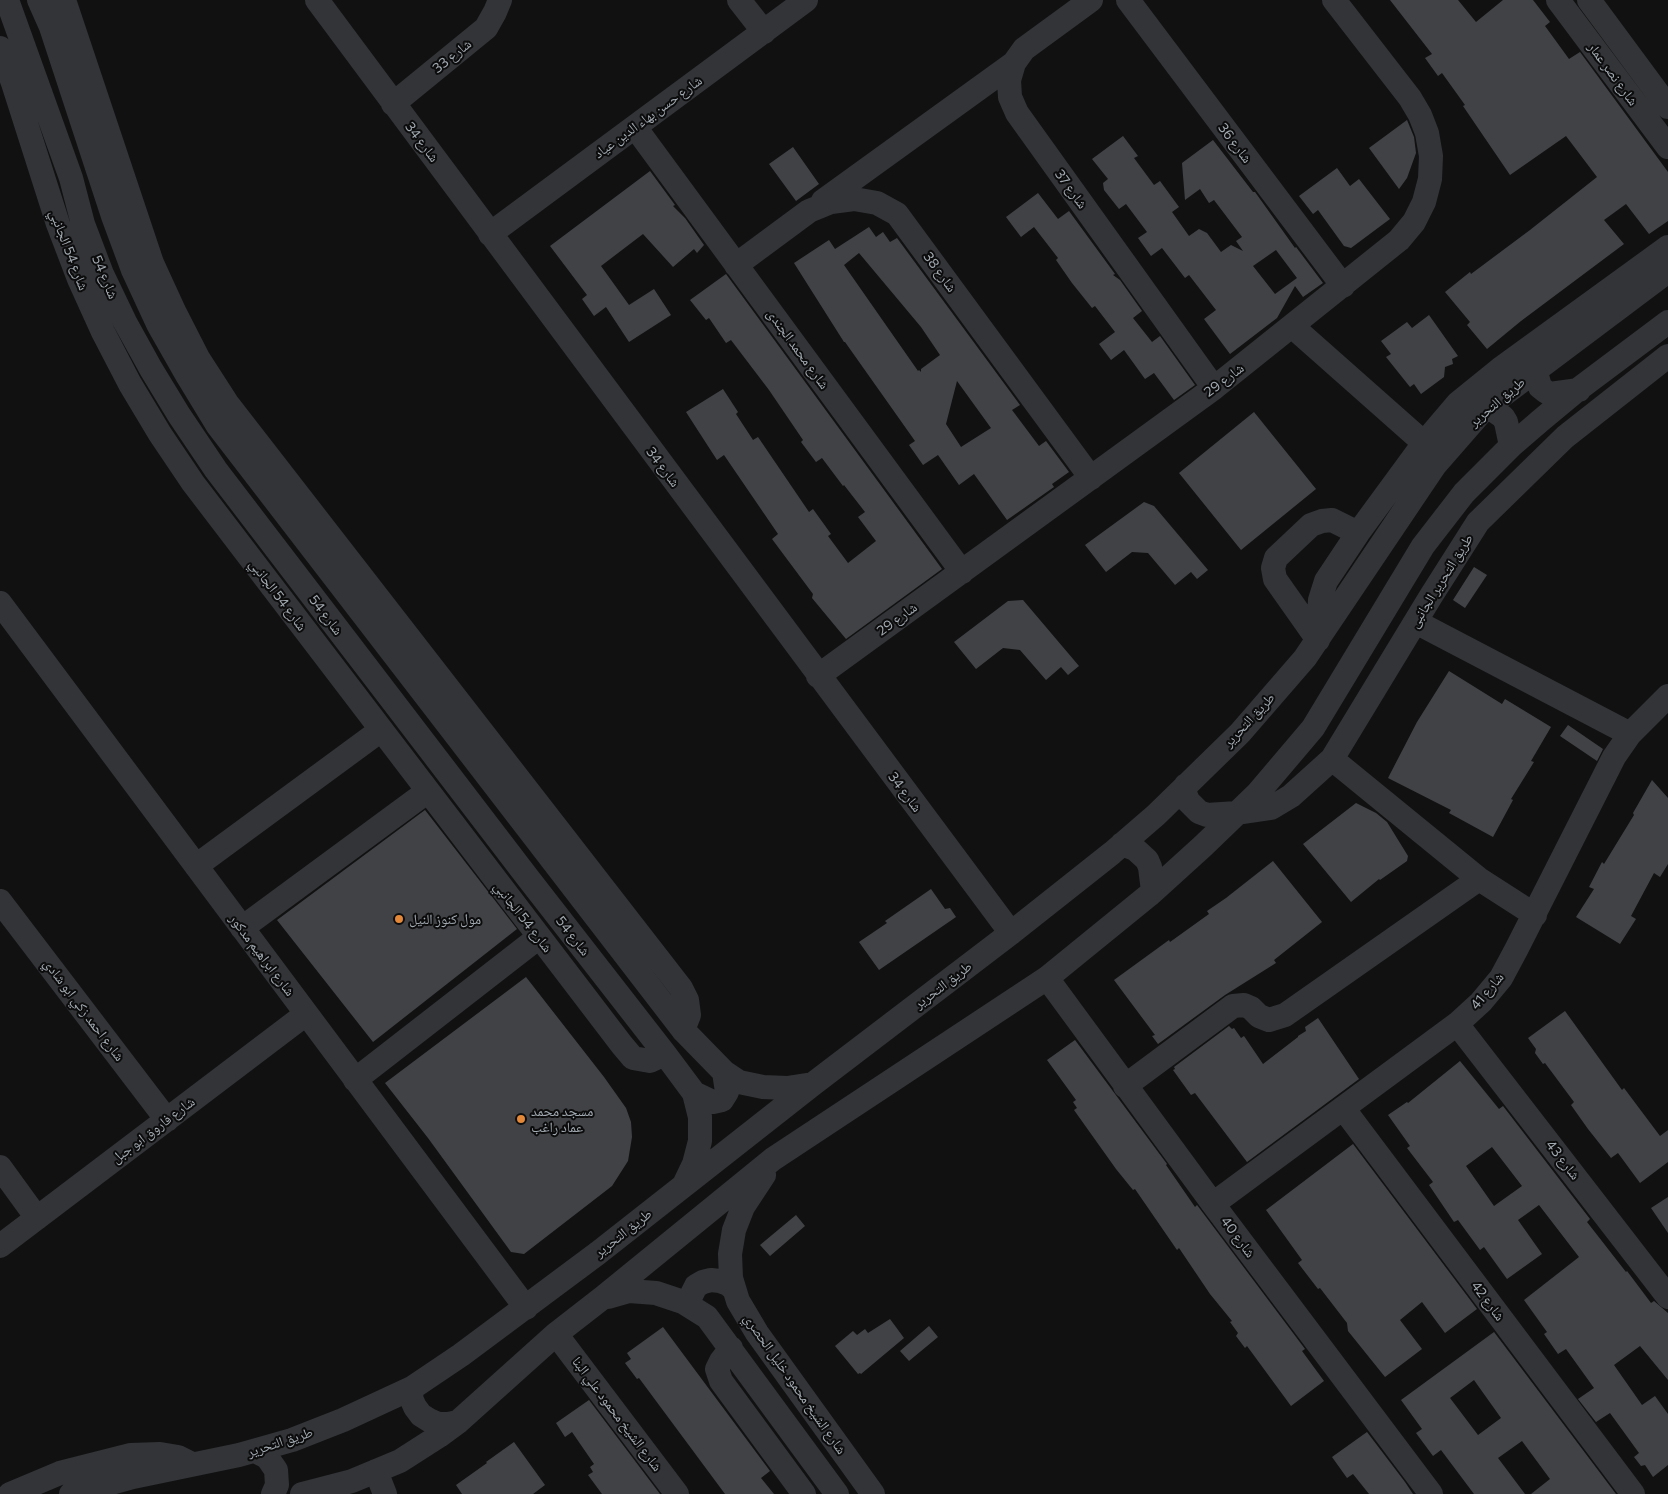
<!DOCTYPE html>
<meta charset="utf-8">
<style>
body{margin:0}
canvas{display:block;background:#111112}
</style>
<canvas width="1668" height="1494"></canvas>
<script>
const context = document.querySelector('canvas').getContext('2d');
context.lineJoin = 'round';
function paint(path, color) {
  context.fillStyle = color;
  context.fill(path, 'evenodd');
}
function shape(rows) {
  const path = new Path2D();
  for (const r of rows) {
    path.moveTo(r[0], r[1]);
    for (let i = 2; i < r.length; i += 2) path.lineTo(r[i], r[i + 1]);
  }
  return path;
}
function trace(path, color, width, dash) {
  context.strokeStyle = color;
  context.lineWidth = width;
  context.lineCap = dash ? 'butt' : 'round';
  context.setLineDash(dash || []);
  context.stroke(path);
}
function label(font, color, halo, rows, align = 'center') {
  context.font = font + ' Commissioner,"Noto Naskh Arabic",sans-serif';
  context.lineWidth = 4;
  context.setLineDash([]);
  context.textBaseline = 'middle';
  context.strokeStyle = halo;
  context.fillStyle = color;
  for (const [text, x, y, turn = 0] of rows) {
    context.save();
    context.translate(x, y);
    context.rotate((+turn || 0) * Math.PI / 180);
    context.textAlign = isNaN(turn) ? turn : align;
    if (halo) context.strokeText(text, 0, 0);
    context.fillText(text, 0, 0);
    context.restore();
  }
}
const building = shape([
 [1390,0,1458,0,1476,22,1503,0,1533,0,1550,22,1545,26,1569,59,1580,52,1668,172,1668,221,1649,234,1626,204,1604,220,1624,244,1521,321,1487,349,1467,325,1470,322,1445,292,1470,272,1471,274,1530,230,1597,177,1566,136,1510,175,1463,106,1465,105,1442,73,1438,76,1425,58,1432,54],
 [1407,120,1414,137,1416,153,1407,178,1399,189,1369,148],
 [1123,136,1138,156,1134,158,1154,185,1160,181,1179,207,1172,212,1189,236,1199,229,1207,233,1221,252,1231,245,1243,251,1236,241,1242,237,1214,200,1209,203,1200,189,1185,200,1182,163,1213,140,1253,192,1255,192,1295,248,1296,247,1323,283,1303,297,1295,286,1277,318,1230,354,1204,319,1216,310,1189,275,1185,278,1162,248,1151,256,1138,238,1147,232,1126,204,1119,209,1104,190,1103,183,1108,179,1092,159],
 [1276,250,1297,278,1275,294,1253,266],
 [793,147,819,184,796,201,769,164],
 [1337,168,1350,186,1359,179,1390,219,1351,248,1344,246,1318,210,1313,214,1299,196],
 [650,171,675,205,673,206,685,218,704,245,697,253,694,249,673,267,643,234,601,266,629,305,654,289,671,315,629,342,606,307,594,316,582,299,587,295,550,246],
 [1038,193,1058,219,1069,211,1115,274,1113,275,1120,280,1142,311,1133,318,1152,342,1160,336,1195,385,1174,400,1154,373,1145,379,1124,350,1111,360,1099,344,1115,332,1095,306,1092,308,1072,283,1056,260,1058,258,1034,227,1021,237,1006,217],
 [869,227,876,237,883,232,890,242,897,238,1020,405,1012,410,1039,446,1046,441,1069,472,1052,484,1054,487,1007,520,974,474,959,485,938,455,923,465,909,445,915,441,845,342,844,342,794,263,829,240,835,249],
 [859,253,921,327,940,355,921,369,921,372,919,370,918,371,844,265],
 [957,381,991,428,961,447,946,424],
 [726,274,942,569,846,639,812,598,813,594,772,539,778,534,724,455,717,460,686,412,723,389,738,412,736,414,753,440,758,437,809,512,813,509,831,534,828,536,848,563,876,541,858,517,865,512,844,485,843,486,822,458,816,462,801,442,803,440,769,390,731,340,726,343,709,318,706,320,690,300],
 [1429,315,1458,356,1452,359,1453,364,1445,367,1444,377,1421,394,1414,384,1410,387,1386,357,1391,354,1381,341,1407,322,1412,328],
 [1254,412,1316,489,1241,550,1179,473],
 [1144,502,1154,506,1208,570,1197,579,1191,572,1175,585,1148,553,1132,552,1106,572,1085,545],
 [1474,567,1487,575,1465,608,1453,600],
 [1023,600,1079,666,1068,675,1061,667,1046,680,1020,650,1003,648,976,669,954,642,1008,601],
 [1449,671,1502,704,1505,699,1551,727,1531,761,1534,762,1511,799,1513,800,1493,837,1449,813,1451,810,1388,778,1417,722],
 [1568,725,1603,749,1597,761,1560,736],
 [1652,780,1668,798,1668,864,1660,877,1654,873,1631,916,1636,919,1620,944,1576,917,1594,889,1589,887,1602,862,1604,864,1634,815,1633,813],
 [1356,803,1376,813,1387,822,1408,856,1407,861,1380,880,1379,879,1351,902,1303,844],
 [425,810,517,929,373,1042,277,920],
 [1273,861,1322,922,1274,960,1276,963,1225,995,1158,1044,1152,1036,1155,1035,1114,980,1169,940,1170,942,1209,914,1207,911,1226,898],
 [931,889,945,909,950,908,956,917,879,970,859,942,887,923,885,921],
 [526,977,604,1077,626,1108,631,1122,632,1137,628,1161,612,1186,524,1254,511,1252,428,1138,385,1083],
 [1565,1011,1622,1090,1624,1088,1660,1136,1668,1130,1668,1162,1640,1183,1618,1153,1611,1158,1588,1129,1571,1105,1574,1102,1545,1063,1543,1064,1535,1053,1536,1049,1528,1038],
 [1318,1018,1359,1079,1247,1162,1195,1093,1191,1095,1173,1070,1175,1069,1174,1067,1229,1026,1232,1029,1234,1028,1241,1038,1244,1036,1263,1064,1298,1037,1298,1036,1306,1031,1305,1027],
 [1075,1040,1167,1164,1166,1165,1195,1207,1197,1205,1305,1349,1302,1351,1324,1381,1291,1406,1247,1346,1245,1348,1236,1336,1238,1333,1230,1322,1232,1321,1210,1294,1179,1248,1177,1250,1135,1189,1133,1190,1116,1169,1074,1110,1077,1108,1073,1102,1076,1100,1047,1060],
 [1460,1061,1499,1109,1503,1106,1590,1219,1587,1222,1626,1272,1627,1271,1651,1303,1654,1301,1668,1313,1668,1380,1640,1346,1614,1365,1642,1405,1655,1396,1668,1414,1668,1465,1653,1477,1645,1465,1641,1466,1634,1457,1639,1453,1610,1413,1596,1422,1578,1399,1594,1388,1566,1349,1558,1354,1544,1334,1547,1332,1524,1300,1579,1257,1539,1205,1518,1220,1542,1254,1507,1279,1484,1247,1480,1250,1458,1220,1454,1222,1429,1185,1433,1182,1407,1148,1410,1146,1388,1115,1407,1102,1408,1103],
 [1492,1147,1522,1186,1494,1206,1466,1166],
 [1353,1144,1477,1309,1445,1333,1422,1302,1400,1320,1422,1349,1385,1377,1348,1331,1347,1323,1320,1288,1318,1289,1298,1263,1302,1260,1266,1210],
 [1668,1197,1668,1233,1651,1208],
 [796,1215,805,1226,770,1256,760,1245],
 [890,1319,904,1338,861,1374,860,1373,858,1374,835,1346,853,1331,857,1335,865,1329,868,1333],
 [929,1326,938,1337,909,1361,900,1351],
 [663,1327,770,1471,761,1478,774,1494,725,1494,639,1378,637,1379,625,1363,631,1359,627,1353],
 [1494,1332,1616,1494,1531,1494,1550,1479,1522,1441,1498,1458,1525,1494,1474,1494,1441,1450,1433,1456,1416,1433,1422,1429,1401,1400],
 [1474,1380,1501,1418,1478,1435,1450,1398],
 [589,1400,660,1494,602,1494,588,1475,593,1472,590,1467,594,1464,572,1432,565,1437,556,1423],
 [1367,1432,1405,1482,1413,1494,1369,1494,1353,1474,1347,1478,1332,1457],
 [514,1442,545,1485,533,1494,462,1494,456,1485,487,1463,486,1462]
]);
const minor = shape([
 [7,0,71,178,83,224,102,274,125,322,151,369,179,415,216,470,528,878,665,1054,694,1093,700,1117,700,1141,694,1164,684,1185],
 [39,0,51,27,113,216,133,270,158,324,187,375,218,426,683,1030,724,1072,739,1082,763,1087,787,1088,813,1084],
 [64,0,152,263,174,311,198,358,227,403,681,988,687,1000,689,1015,683,1030],
 [317,0,1011,933],
 [739,0,764,32],
 [1091,0,1024,49,1014,63,1009,80,1010,97,1017,113,1214,388],
 [1128,0,1343,286],
 [1558,0,1668,147],
 [1589,0,1668,107],
 [0,48,13,83,58,224,79,279,103,332,130,384,160,434,193,483,622,1045,633,1058,650,1061,665,1054],
 [393,104,486,28,495,12,500,0],
 [635,127,962,572],
 [823,201,1014,63],
 [490,234,806,0],
 [736,265,809,211,831,202,854,199,877,203,897,214,1091,478],
 [1293,327,1424,443],
 [1542,365,1538,370,1537,376,1540,387,1545,391,1550,394,1579,390],
 [1483,410,1493,410,1503,417,1506,422,1511,446],
 [0,603,526,1308],
 [1416,622,1630,734],
 [1318,637,1320,600,1326,581,1358,533,1424,443,1458,403,1500,369,1668,247],
 [1318,640,1275,579,1273,568,1276,558,1311,525,1322,521,1332,520,1358,533],
 [818,676,1214,388,1399,240,1414,222,1424,202,1430,179,1431,156,1427,133,1420,115,1410,98,1334,0],
 [1332,759,1479,879,1535,915],
 [1186,785,1185,793,1188,801,1199,812,1207,815,1237,813,1271,808,1291,796,1332,759,1431,596,1478,522,1565,437,1668,356],
 [1122,844,1135,849,1147,860,1150,867,1153,891],
 [196,866,381,730],
 [0,901,167,1120],
 [242,928,428,791],
 [1047,978,1213,1204,1431,1494],
 [1457,1024,1668,1297],
 [355,1080,539,937],
 [1125,1086,1233,1006,1244,1005,1251,1008,1259,1016,1269,1020,1285,1015,1479,879],
 [694,1093,713,1102,722,1100,727,1092,724,1072],
 [1343,1108,1633,1494],
 [0,1167,37,1218],
 [764,1175,743,1207,734,1230,730,1254,731,1278,738,1301,757,1333,873,1494],
 [1213,1204,1457,1024,1481,1002,1501,978,1516,950,1614,757,1630,734,1668,696],
 [0,1246,306,1014],
 [608,1297,629,1291,656,1293,683,1302,707,1317,837,1494],
 [687,1304,696,1286,703,1282,711,1280,720,1281,728,1284,734,1289],
 [556,1334,677,1494],
 [731,1348,721,1361,717,1369,721,1381,804,1494],
 [412,1388,411,1398,415,1407,421,1415,429,1420,438,1424,448,1424,458,1422],
 [255,1451,267,1457,276,1470,277,1485,273,1494],
 [376,1471,385,1494],
 [10,1494,60,1473,131,1455,160,1454,178,1457,192,1464],
 [71,1494,133,1477,239,1455,292,1440,343,1420,412,1388,461,1355,598,1253,813,1084,1011,933,1112,853,1156,815,1240,733,1305,658,1435,465,1483,410,1668,271],
 [302,1494,352,1481,400,1461,439,1436,458,1422,556,1334,601,1299,773,1159,1047,978,1149,895,1203,846,1257,794,1313,728,1423,546,1464,493,1511,446,1540,421,1576,391,1668,322]
]);
const markers = [
 [399,919,5,"#e38838"],
 [521,1119,5,"#e38838"]
];
const streetNames = [
 ["شارع 33",452,56,-39],
 ["شارع نصر عمار",1613,74,54],
 ["شارع حسن بهاء الدين عياد",648,117,-36],
 ["شارع 34",422,142,53],
 ["شارع 36",1235,143,53],
 ["شارع 37",1071,189,54],
 ["شارع 54 الجانبي",69,250,69],
 ["شارع 38",940,272,54],
 ["شارع 54",105,277,67],
 ["شارع محمد الجندى",798,349,54],
 ["شارع 29",1224,380,-37],
 ["طريق التحرير",1497,402,-40],
 ["شارع 34",663,467,53],
 ["طريق التحرير الجانبى",1441,581,-58],
 ["شارع 54 الجانبي",278,595,53],
 ["شارع 54",326,615,53],
 ["شارع 29",897,619,-36],
 ["طريق التحرير",1249,720,-47],
 ["شارع 34",905,792,53],
 ["شارع 54 الجانبي",523,917,52],
 ["شارع 54",573,936,52],
 ["شارع ابراهيم مدكور",262,955,53],
 ["طريق التحرير",943,985,-37],
 ["شارع 41",1487,991,-50],
 ["شارع احمد زكي ابو شادي",84,1010,53],
 ["شارع فاروق ابو جبل",153,1130,-37],
 ["شارع 43",1563,1160,52],
 ["طريق التحرير",623,1233,-38],
 ["شارع 40",1238,1237,53],
 ["شارع 42",1488,1301,53],
 ["شارع الشيخ محمود خليل الحصري",795,1384,55],
 ["شارع الشيخ محمود علي البنا",617,1414,53],
 ["طريق التحرير",280,1442,-18]
];
const poiNames = [
 ["مول كنوز النيل",409,919],
 ["مسجد محمد",531,1111],
 ["عماد راغب",531,1127]
];
paint(building, '#404245');
trace(minor, '#323437', 24);
for (const [x, y, r, color] of markers) {
  const dot = new Path2D();
  dot.arc(x, y, r, 0, 2 * Math.PI);
  context.fillStyle = color;
  context.fill(dot);
  trace(dot, '#0c0c0d', 2);
}
label('14px', '#a3abb2', '#0c0c0d', streetNames);
label('14px', '#a3abb2', '#0c0c0d', poiNames, 'left');
</script>
